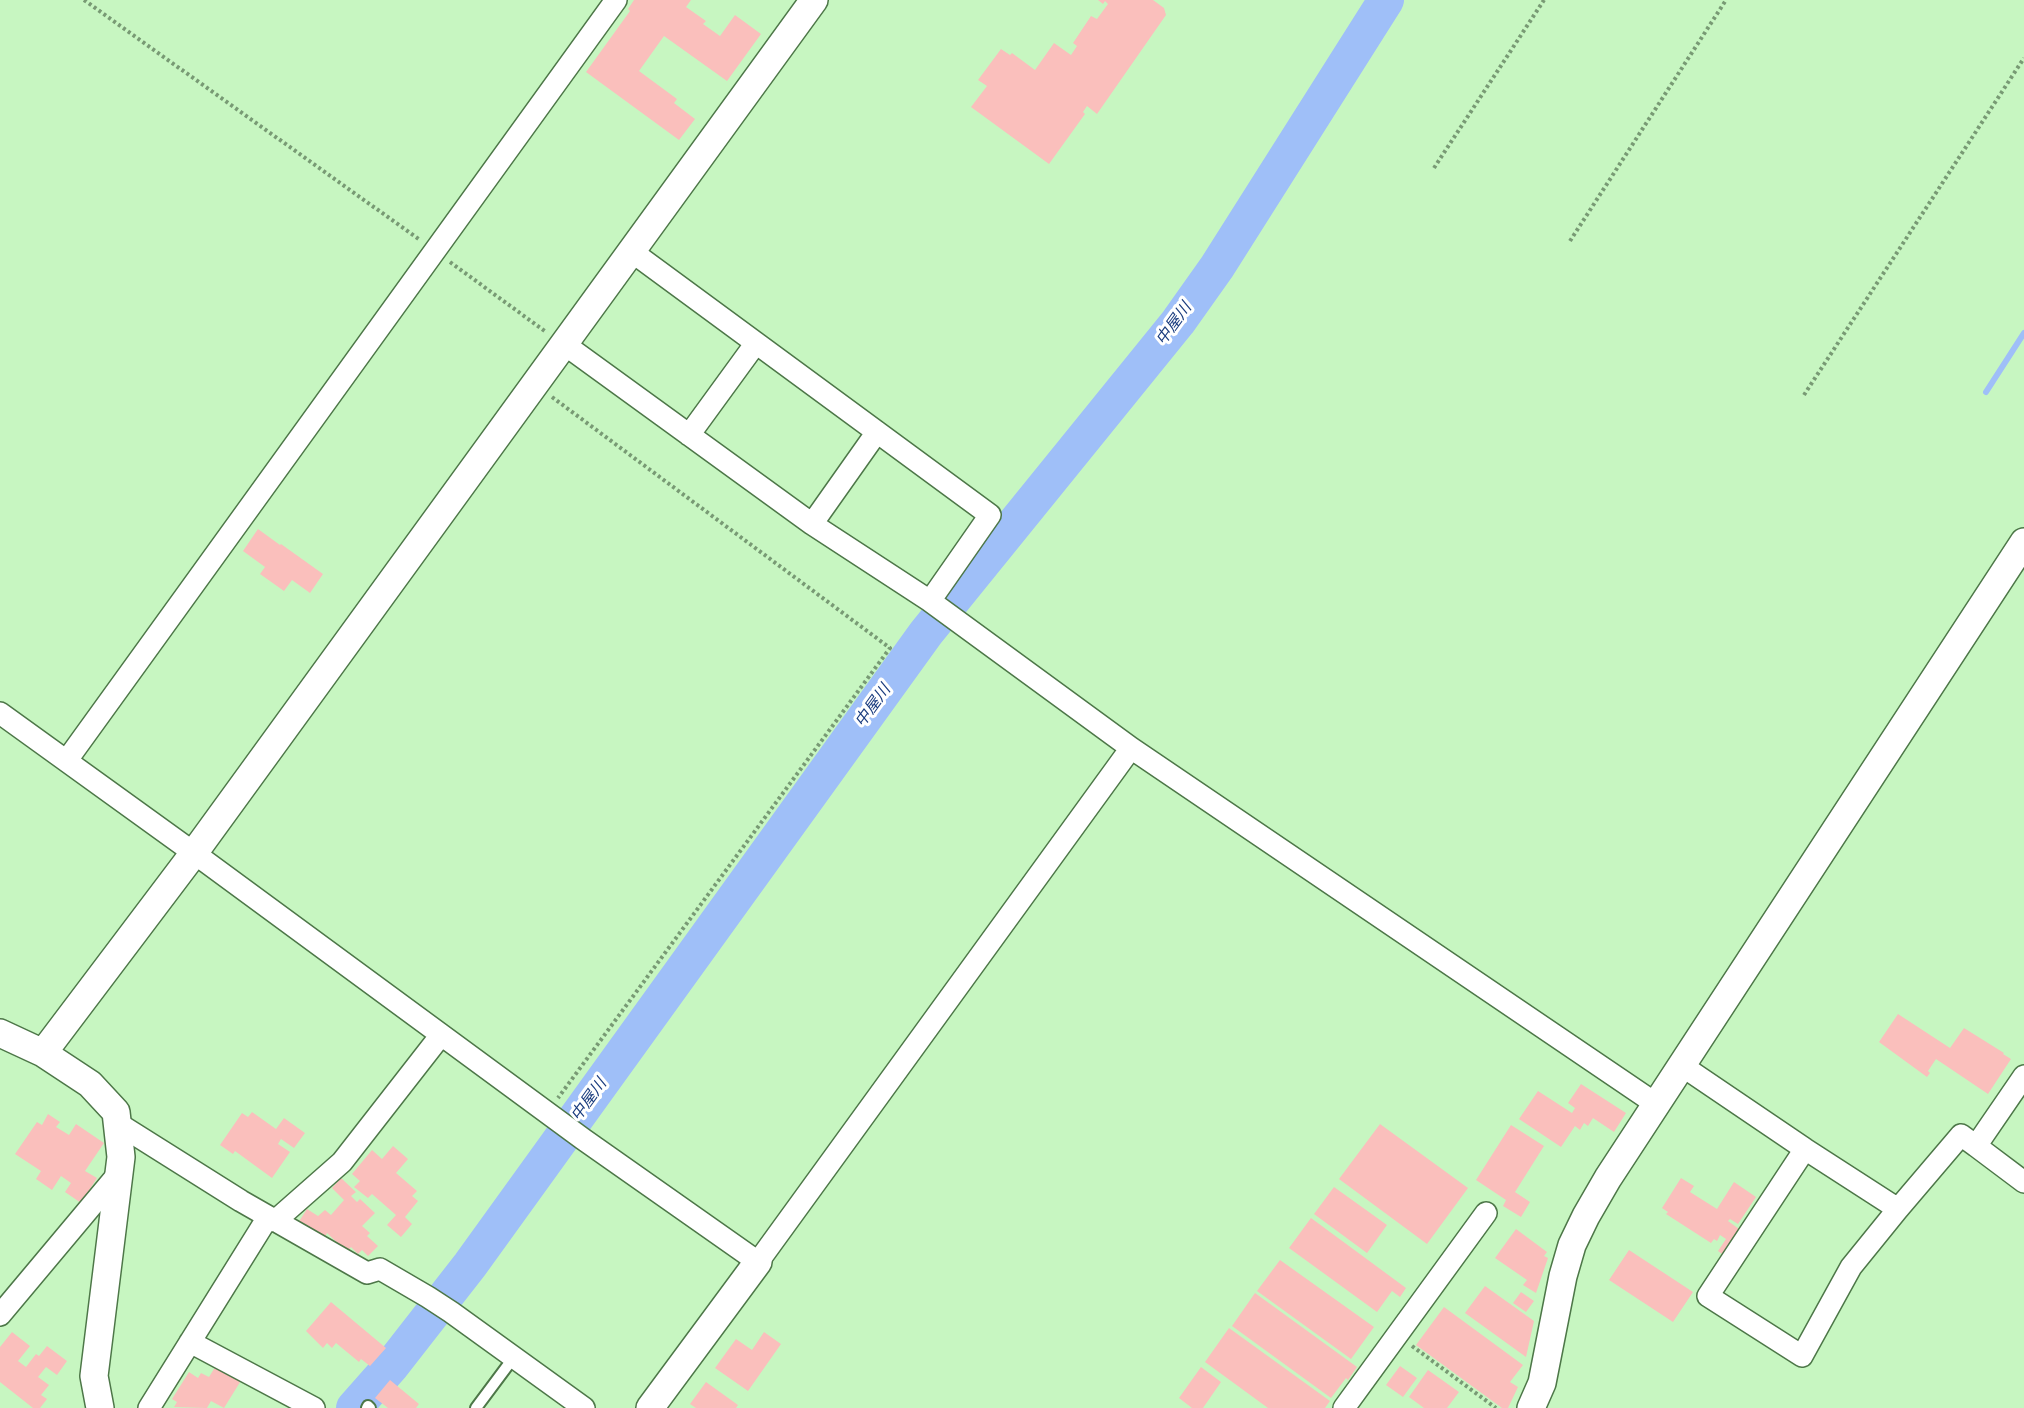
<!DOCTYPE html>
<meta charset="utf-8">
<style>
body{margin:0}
canvas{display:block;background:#c7f6c1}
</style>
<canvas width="2024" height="1408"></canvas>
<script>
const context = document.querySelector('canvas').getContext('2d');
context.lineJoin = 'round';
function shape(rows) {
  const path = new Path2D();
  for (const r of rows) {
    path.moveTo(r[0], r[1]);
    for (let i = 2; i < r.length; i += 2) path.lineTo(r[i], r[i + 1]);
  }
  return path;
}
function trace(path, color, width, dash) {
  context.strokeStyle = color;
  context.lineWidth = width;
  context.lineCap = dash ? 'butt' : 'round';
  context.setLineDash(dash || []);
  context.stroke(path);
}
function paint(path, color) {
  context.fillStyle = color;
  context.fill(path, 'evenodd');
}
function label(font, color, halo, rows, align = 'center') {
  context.font = font + ' Helvetica,"Noto Sans JP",sans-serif';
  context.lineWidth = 6;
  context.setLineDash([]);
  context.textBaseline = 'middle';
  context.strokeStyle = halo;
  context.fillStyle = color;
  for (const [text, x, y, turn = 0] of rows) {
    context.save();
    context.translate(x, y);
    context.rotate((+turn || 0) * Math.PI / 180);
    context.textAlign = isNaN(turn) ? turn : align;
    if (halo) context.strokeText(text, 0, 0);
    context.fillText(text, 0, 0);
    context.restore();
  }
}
const stream = shape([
 [1986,392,2024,333]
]);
const river = shape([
 [354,1408,392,1365,470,1265,926,633,1178,322,1217,267,1386,0]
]);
const building = shape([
 [634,0,691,0,686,7,706,21,703,24,720,36,735,15,761,34,727,81,664,36,639,71,677,99,674,103,695,119,679,140,586,72,630,11,628,9],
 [1098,0,1153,0,1164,8,1166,15,1097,114,1087,106,1083,112,1085,114,1049,164,971,107,987,86,978,80,1001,49,1010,55,1012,53,1035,70,1054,43,1071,55,1077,46,1073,43,1091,16,1097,19,1108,4,1105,1,1103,4],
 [258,529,280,545,281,544,323,574,310,593,292,580,284,591,260,574,265,567,243,551],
 [1898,1014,1950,1048,1964,1028,2004,1053,2003,1054,2011,1059,1988,1094,1936,1059,1928,1071,1930,1073,1927,1077,1879,1042],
 [1581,1084,1626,1113,1614,1132,1593,1118,1588,1126,1584,1123,1580,1130,1575,1126,1561,1147,1519,1119,1538,1091,1572,1113,1575,1108,1568,1103],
 [252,1112,276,1129,284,1118,305,1133,294,1148,281,1139,278,1144,290,1152,272,1178,235,1151,233,1154,220,1145,242,1113,248,1117],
 [48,1114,60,1122,56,1127,69,1135,76,1124,104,1143,85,1171,97,1178,81,1203,65,1192,71,1183,61,1176,52,1190,36,1179,41,1171,15,1154,37,1122,42,1125],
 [1380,1124,1468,1188,1427,1244,1339,1179],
 [1511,1125,1544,1146,1515,1192,1530,1202,1521,1217,1503,1206,1506,1200,1476,1180],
 [393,1146,408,1159,396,1173,417,1191,412,1196,418,1201,405,1217,412,1224,401,1237,387,1225,396,1215,372,1194,368,1198,354,1187,360,1181,352,1174,372,1150,382,1159],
 [341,1178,356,1192,351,1196,357,1202,360,1199,375,1213,362,1226,370,1233,367,1236,378,1246,368,1256,362,1250,358,1254,351,1247,347,1252,327,1233,324,1239,298,1223,307,1209,318,1216,325,1210,331,1215,344,1200,332,1188],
 [1681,1178,1694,1186,1690,1192,1717,1209,1734,1182,1756,1197,1738,1224,1730,1219,1728,1221,1739,1229,1722,1254,1718,1251,1726,1239,1720,1235,1717,1241,1714,1239,1711,1243,1666,1214,1668,1212,1662,1208],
 [1334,1187,1387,1225,1367,1253,1314,1214],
 [1311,1218,1406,1288,1400,1297,1392,1291,1377,1312,1289,1248],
 [1516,1229,1547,1252,1544,1256,1548,1258,1536,1293,1523,1285,1527,1280,1495,1258],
 [1629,1250,1693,1292,1673,1322,1609,1280],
 [1280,1260,1374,1327,1351,1359,1257,1291],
 [1485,1286,1534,1321,1526,1357,1465,1313],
 [1521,1292,1534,1301,1526,1312,1513,1303],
 [1255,1293,1357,1367,1348,1380,1346,1378,1331,1398,1232,1326],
 [331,1302,386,1348,370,1366,361,1359,359,1362,336,1343,332,1348,327,1343,323,1348,306,1331],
 [1444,1307,1523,1365,1510,1382,1518,1387,1508,1408,1502,1408,1416,1345],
 [1229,1328,1330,1401,1325,1408,1268,1408,1205,1362],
 [12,1332,30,1346,18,1361,26,1367,36,1354,39,1356,47,1346,67,1361,57,1375,46,1367,38,1377,49,1385,41,1395,47,1399,40,1408,33,1408,0,1382,0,1347],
 [764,1332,781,1344,748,1391,715,1368,736,1339,752,1350],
 [217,1364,242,1379,224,1408,211,1401,207,1408,174,1407,177,1402,172,1399,189,1372,198,1378,201,1373,209,1377],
 [1400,1366,1417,1378,1403,1397,1386,1385],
 [1201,1367,1221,1382,1203,1408,1192,1408,1179,1398],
 [1428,1370,1459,1392,1447,1408,1424,1408,1409,1397],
 [390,1380,419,1404,416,1408,388,1408,375,1398],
 [706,1382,738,1405,736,1408,696,1408,690,1404]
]);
const path = shape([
 [84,0,420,240],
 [1434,168,1544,0],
 [1570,241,1726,0],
 [450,262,546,332],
 [1804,395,2024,58],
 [552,397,890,648,558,1098],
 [1412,1346,1496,1408]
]);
const service = shape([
 [367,1408,368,1406,370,1408],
 [476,1408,514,1357]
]);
const minor = shape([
 [631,251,990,515,930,601],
 [564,344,812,524,930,601,1131,748],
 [689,435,756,343],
 [812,524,877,432],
 [0,713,194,853,583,1139,758,1262,1131,748,1656,1104],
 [67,760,616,0],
 [1681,1065,1805,1149,1898,1209,1961,1135,1976,1146,2024,1076],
 [117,1123,241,1201,367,1273,380,1269,428,1297,451,1312,584,1408],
 [1976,1146,2024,1182],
 [1805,1149,1708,1296,1802,1356,1851,1267,1898,1209],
 [275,1221,342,1162,441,1035],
 [0,1315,119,1173],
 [190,1342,314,1408],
 [149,1408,268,1217],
 [1344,1408,1486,1213]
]);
const tertiary = shape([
 [0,1033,43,1053,90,1084,116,1112,121,1157,94,1376,100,1408],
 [43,1053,194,853,814,0],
 [650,1408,758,1262],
 [1531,1408,1542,1383,1563,1276,1572,1245,1586,1216,1608,1178,2024,542]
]);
const waterNames = [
 ["中屋川",1174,324,-54],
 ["中屋川",873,706,-54],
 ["中屋川",589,1100,-54]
];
trace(stream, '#9fbff8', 6);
trace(river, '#9fbff8', 36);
paint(building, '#fabfbc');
trace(service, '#4d7748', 14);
trace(minor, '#4d7748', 24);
trace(tertiary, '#4d7748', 30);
trace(path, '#789a74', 4, [3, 3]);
trace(service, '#fff', 10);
trace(minor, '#fff', 21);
trace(tertiary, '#fff', 27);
label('italic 16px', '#1a3c7e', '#fff', waterNames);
</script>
